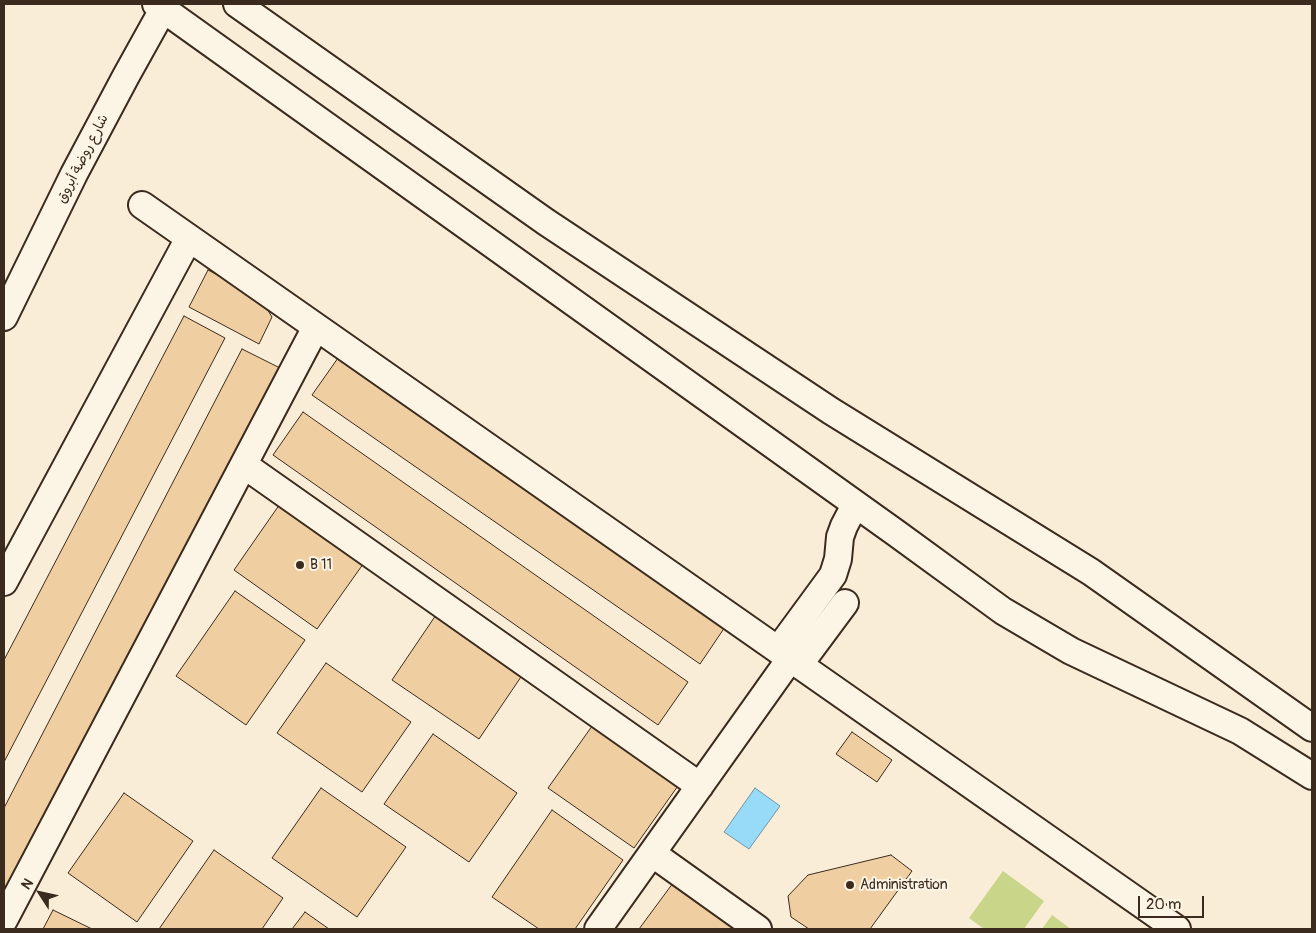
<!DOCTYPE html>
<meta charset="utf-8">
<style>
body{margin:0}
#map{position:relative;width:1316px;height:933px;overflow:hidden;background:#f9edd7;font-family:Pangolin,sans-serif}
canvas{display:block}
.frame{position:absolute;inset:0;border:5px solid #3b2a1e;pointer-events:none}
.north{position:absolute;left:15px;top:868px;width:50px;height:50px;-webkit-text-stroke:4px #fcf5e5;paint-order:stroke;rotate:305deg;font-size:14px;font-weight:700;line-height:20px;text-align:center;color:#3b2a1e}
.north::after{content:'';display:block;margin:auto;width:18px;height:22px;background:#3b2a1e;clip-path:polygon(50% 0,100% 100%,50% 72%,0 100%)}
.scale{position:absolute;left:1138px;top:896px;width:66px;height:22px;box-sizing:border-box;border:2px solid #3b2a1e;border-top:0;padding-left:6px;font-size:15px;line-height:18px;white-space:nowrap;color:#3b2a1e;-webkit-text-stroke:4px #fcf5e5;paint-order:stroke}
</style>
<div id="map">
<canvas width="1316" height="933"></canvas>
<div class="frame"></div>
<div class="north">N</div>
<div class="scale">20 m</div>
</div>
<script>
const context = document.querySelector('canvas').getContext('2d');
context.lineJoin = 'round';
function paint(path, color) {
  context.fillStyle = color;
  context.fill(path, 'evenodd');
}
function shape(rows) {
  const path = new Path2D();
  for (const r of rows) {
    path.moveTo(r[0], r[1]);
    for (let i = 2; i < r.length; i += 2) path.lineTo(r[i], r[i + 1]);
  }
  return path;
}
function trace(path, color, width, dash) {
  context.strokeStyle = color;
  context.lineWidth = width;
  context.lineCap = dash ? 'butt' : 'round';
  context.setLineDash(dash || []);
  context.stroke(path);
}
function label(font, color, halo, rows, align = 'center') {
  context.font = font + ' Pangolin,"Playpen Sans Arabic",sans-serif';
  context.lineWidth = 4;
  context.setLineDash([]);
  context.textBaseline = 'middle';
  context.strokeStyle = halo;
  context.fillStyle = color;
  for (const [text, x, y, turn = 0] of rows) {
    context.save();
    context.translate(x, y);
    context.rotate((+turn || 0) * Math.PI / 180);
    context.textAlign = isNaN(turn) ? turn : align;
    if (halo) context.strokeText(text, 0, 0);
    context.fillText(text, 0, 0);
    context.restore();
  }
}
const green = shape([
 [1003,871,1044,901,1024,929,984,929,969,918],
 [1052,915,1071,929,1042,929]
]);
const water = shape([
 [755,788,780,806,749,849,724,832,755,788]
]);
const building = shape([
 [208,270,259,296,272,317,259,344,189,307,208,270],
 [184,316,225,338,4,762,4,660,184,316],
 [242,349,284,370,4,910,4,808,242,349],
 [338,358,725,627,700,664,312,395,338,358],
 [303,412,688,682,658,725,273,455,303,412],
 [282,501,366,560,317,629,234,570,282,501],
 [235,591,305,640,246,725,176,676,235,591],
 [440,609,527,668,479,739,392,680,440,609],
 [326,663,411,722,362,792,277,733,326,663],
 [595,722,680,783,634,848,548,788,595,722],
 [852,732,892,760,877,782,836,754,852,732],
 [433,734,517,793,469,862,384,804,433,734],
 [321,788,406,847,357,917,272,858,321,788],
 [124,793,193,841,137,922,68,873,124,793],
 [552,810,623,860,575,929,539,929,492,897,552,810],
 [214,850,283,898,262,929,159,929,214,850],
 [891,855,912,871,870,929,809,929,791,917,788,896,808,875,891,855],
 [676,879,744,929,639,929,676,879],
 [53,910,92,929,43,929,53,910],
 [305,912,329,929,292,929,305,912]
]);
const minor = shape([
 [156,4,896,533,1003,611,1071,651,1240,731,1312,776],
 [237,4,546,222,831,411,1091,572,1312,728],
 [142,205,1177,929],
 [4,317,74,174,126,76,166,4],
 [244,465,700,786],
 [4,582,189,238],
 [778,650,833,575,838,559,840,537,844,526,855,505],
 [799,665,845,603],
 [653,854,758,929],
 [4,920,316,327],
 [598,929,790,659]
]);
const markers = [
 [300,565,5,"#3b2a1e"],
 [850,885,5,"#3b2a1e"]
];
const streetNames = [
 ["شارع روضة أبروق",83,159,-63]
];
const poiNames = [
 ["B 11",310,565],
 ["Administration",860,885]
];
paint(green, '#c9d589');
paint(water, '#97dbf9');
trace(water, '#7294a1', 1);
paint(building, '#efcfa1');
trace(building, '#3b2a1e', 1);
trace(minor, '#3b2a1e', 30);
trace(minor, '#fcf5e5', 26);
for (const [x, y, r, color] of markers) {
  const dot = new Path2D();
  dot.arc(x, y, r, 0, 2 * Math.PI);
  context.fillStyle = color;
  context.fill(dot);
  trace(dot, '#fcf5e5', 2);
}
label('14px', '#3b2a1e', '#fcf5e5', streetNames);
label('14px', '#3b2a1e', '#fcf5e5', poiNames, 'left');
</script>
